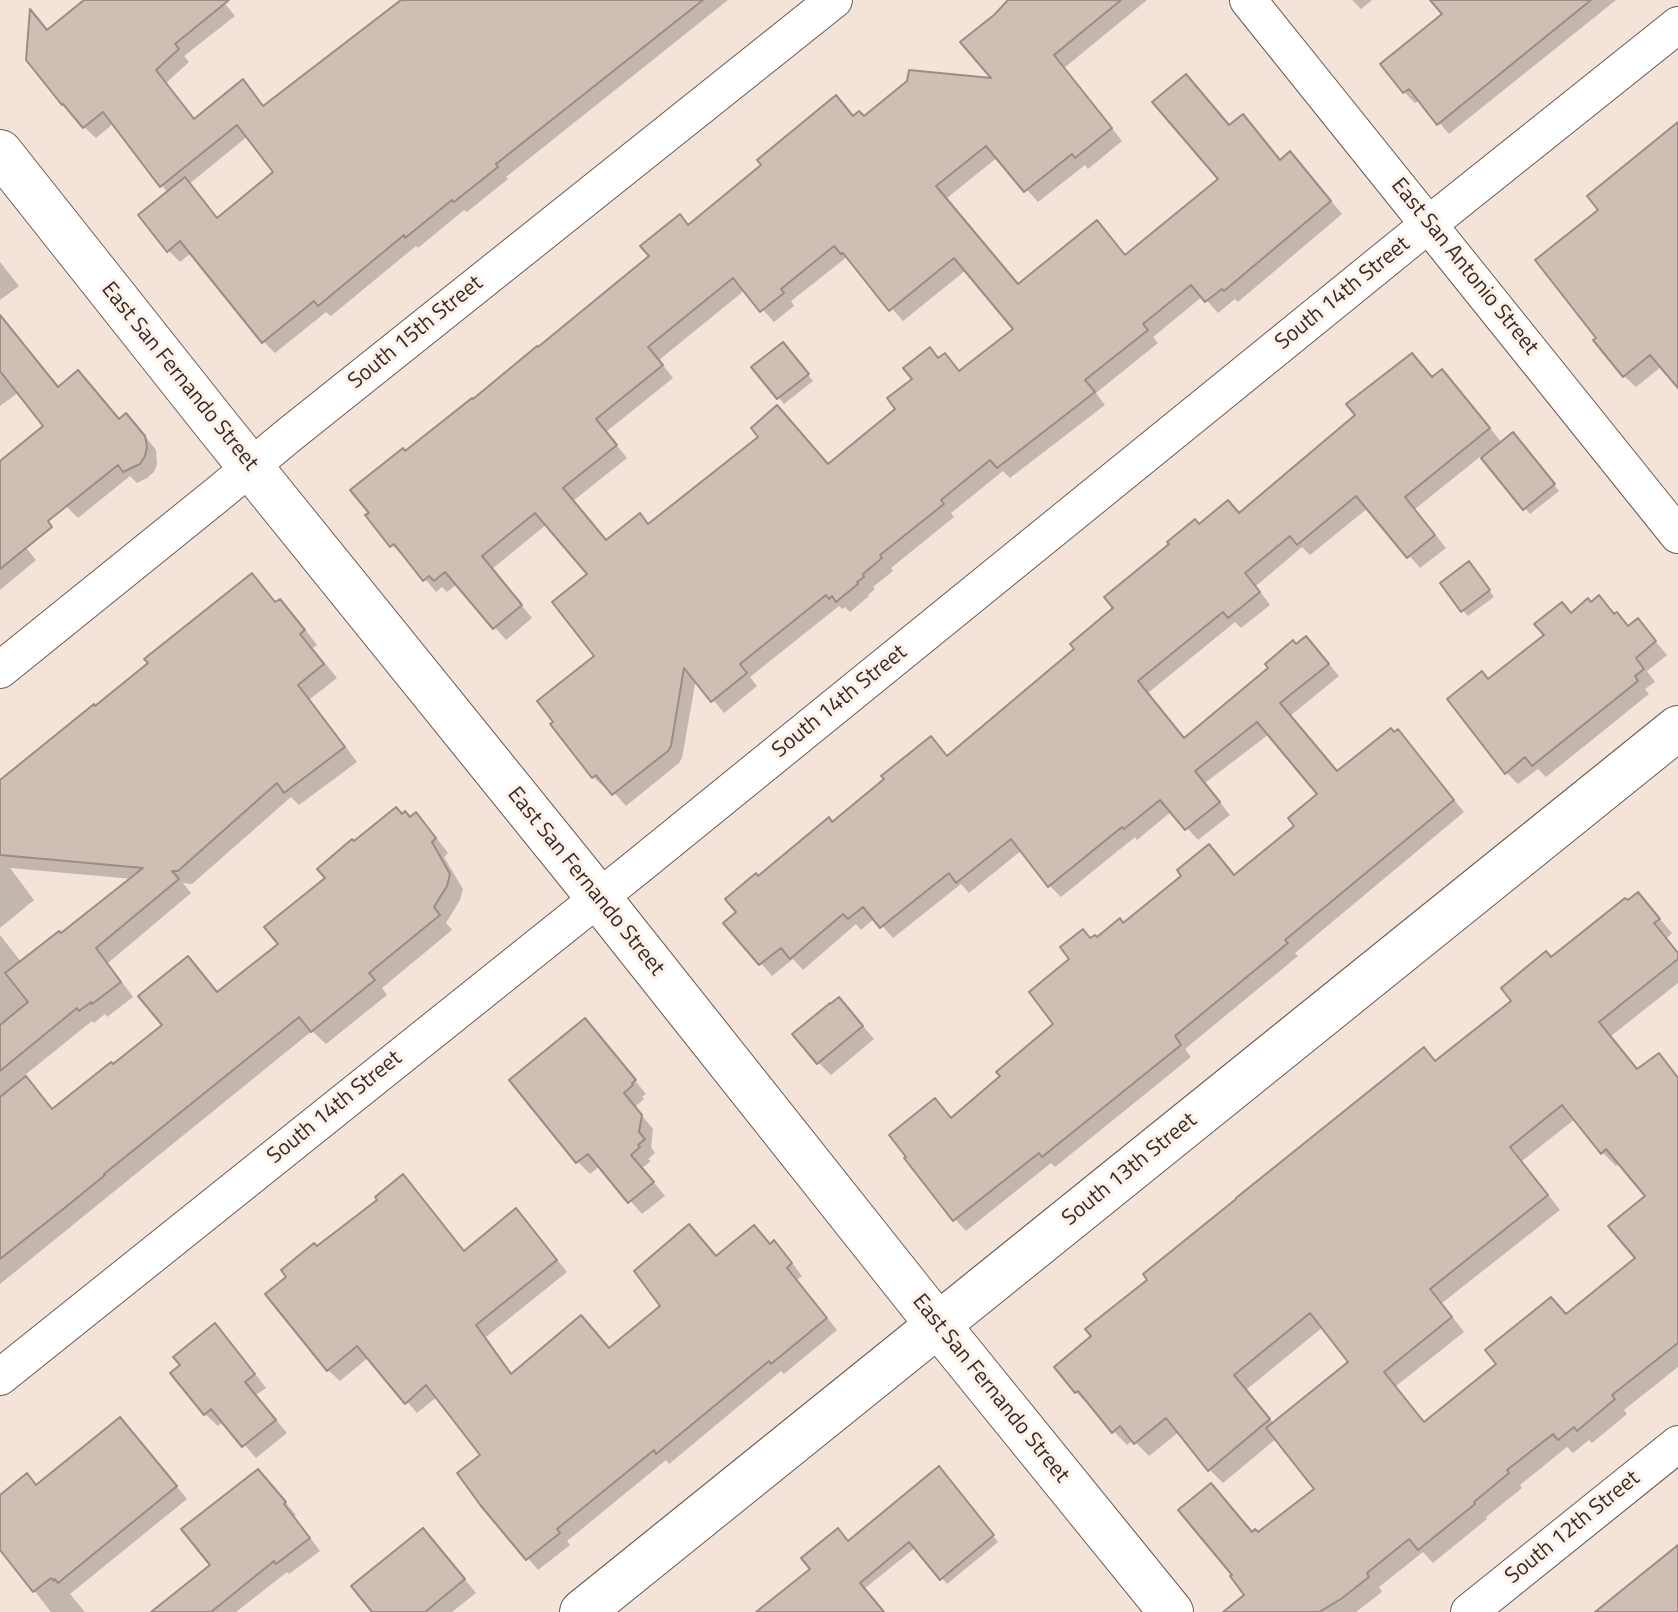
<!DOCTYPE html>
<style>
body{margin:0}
canvas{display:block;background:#f4e3d8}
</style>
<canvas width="1678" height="1612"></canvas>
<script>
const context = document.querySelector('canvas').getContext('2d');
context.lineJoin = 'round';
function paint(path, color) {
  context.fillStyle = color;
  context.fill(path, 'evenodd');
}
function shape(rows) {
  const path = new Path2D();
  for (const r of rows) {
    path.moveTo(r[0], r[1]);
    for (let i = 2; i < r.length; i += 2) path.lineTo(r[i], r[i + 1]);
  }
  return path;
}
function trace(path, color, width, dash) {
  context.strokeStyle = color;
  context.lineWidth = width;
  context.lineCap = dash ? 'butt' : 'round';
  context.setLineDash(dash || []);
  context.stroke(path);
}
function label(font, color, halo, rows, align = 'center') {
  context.font = font + ' "Titillium Web",sans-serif';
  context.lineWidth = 6;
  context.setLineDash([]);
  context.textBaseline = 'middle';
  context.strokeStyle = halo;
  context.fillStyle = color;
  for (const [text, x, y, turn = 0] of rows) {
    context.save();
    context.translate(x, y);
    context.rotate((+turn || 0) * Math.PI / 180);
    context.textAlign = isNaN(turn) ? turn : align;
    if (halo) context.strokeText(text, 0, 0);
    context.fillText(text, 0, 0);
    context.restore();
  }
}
const shadow = shape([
 [87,0,222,0,235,16,184,56,189,62,166,83,196,120,243,82,265,107,404,0,728,0,506,177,508,179,467,212,464,210,418,248,416,246,331,316,326,312,275,353,264,342,192,252,180,262,168,250,168,193,114,123,96,138,84,127,48,32],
 [248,136,276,172,218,220,189,184],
 [1028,0,1147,0,1064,68,1122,141,1088,169,1085,165,1038,202,998,157,947,198,1019,285,1126,256,1220,179,1230,127,1281,162,1302,166,1342,214,1238,302,1235,299,1218,313,1203,296,1153,337,1158,343,1096,393,1105,405,1010,478,1003,471,951,513,954,517,891,568,893,571,873,587,875,589,868,595,869,596,850,612,845,607,842,609,839,606,750,677,757,686,724,713,696,679,682,758,679,763,626,806,608,786,605,788,593,777,597,656,590,575,547,524,492,569,532,618,506,640,457,584,447,592,442,587,436,592,406,556,404,557,392,545,406,454,764,166,836,97,855,117,864,118,996,81],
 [847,257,903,321,966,270,1015,329,960,372,944,355,898,409,829,465,649,525,640,516,607,541,573,501,627,458,606,432,673,378,659,360,745,290,774,322,794,306,791,301],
 [1352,0,1372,0,1361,9],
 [1433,0,1616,0,1449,134,1420,100,1415,103,1404,92,1382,64,1444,14],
 [1678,124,1678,385,1662,366,1636,387,1624,376,1598,338,1601,211],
 [0,262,19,286,0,300],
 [0,314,59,389,120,421,138,427,156,450,157,464,154,472,147,478,137,483,130,476,78,518,66,506,20,447,46,426,19,392,0,406],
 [788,350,813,381,784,404,754,367],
 [1442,372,1454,383,1502,443,1518,440,1559,491,1530,514,1481,456,1415,509,1446,548,1420,568,1368,508,1310,555,1302,547,1256,586,1270,605,1241,628,1235,622,1148,693,1185,739,1296,646,1317,650,1339,676,1290,716,1338,773,1409,744,1464,812,1295,953,1298,956,1185,1049,1191,1057,1055,1167,1051,1163,966,1231,955,1219,952,1120,1003,1076,1056,1024,1091,940,1097,939,1124,925,1235,877,1297,826,1320,794,1269,734,1205,783,1230,815,1198,840,1172,811,1137,840,1135,837,1061,897,1049,885,1022,850,969,893,961,884,893,938,875,918,861,930,856,924,803,970,793,959,772,976,726,923,739,912,758,878,833,824,931,739,948,757,1077,649,1199,526,1240,515],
 [0,515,36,560,0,590],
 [1474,569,1494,597,1468,616,1463,610],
 [252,575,277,604,280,601,294,615,317,645,313,648,337,678,310,699,357,762,299,805,291,797,192,884,183,883,191,893,108,963,133,997,107,1017,105,1014,94,1023,92,1021,25,1075,54,1110,113,1067,164,1026,188,959,218,994,281,944,354,844,402,816,410,819,416,815,429,828,448,853,444,857,463,889,460,900,446,923,452,930,382,988,387,995,326,1044,312,1031,0,1284,0,935,22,963,61,935,133,879,10,868,34,900,0,928,0,784,96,709],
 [1599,598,1630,627,1638,621,1667,655,1647,671,1655,682,1645,689,1649,694,1546,777,1538,769,1518,784,1506,772,1489,681,1546,635,1562,604,1572,614,1591,604],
 [1638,894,1672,933,1667,938,1678,952,1678,983,1611,1036,1639,1071,1658,1056,1678,1077,1678,1367,1624,1410,1627,1414,1592,1443,1589,1440,1573,1453,1567,1447,1520,1485,1522,1488,1486,1517,1487,1519,1433,1563,1423,1552,1379,1587,1382,1592,1356,1612,1253,1612,1211,1485,1253,1533,1258,1535,1317,1489,1277,1438,1223,1483,1210,1470,1179,1432,1149,1456,1133,1440,1127,1445,1076,1392,1436,1062,1514,1001,1552,959],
 [1575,1119,1602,1152,1616,1166,1620,1163,1647,1196,1638,1259,1567,1316,1426,1424,1396,1386,1464,1332,1442,1303,1560,1210,1522,1161],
 [1323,1327,1351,1362,1274,1424,1246,1390],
 [851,1012,874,1039,831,1075,819,1063],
 [597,1034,646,1094,642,1097,644,1099,635,1107,653,1129,651,1147,655,1153,648,1159,651,1161,642,1168,665,1196,642,1214,600,1166,590,1174,578,1162,512,1080],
 [403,1177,414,1188,465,1252,527,1222,567,1272,486,1337,513,1375,610,1350,717,1258,771,1246,785,1254,802,1276,797,1280,837,1330,784,1374,781,1371,669,1464,666,1460,567,1541,570,1545,538,1570,483,1505,482,1455,438,1396,417,1413,369,1357,340,1381,328,1370,317,1249,380,1200],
 [215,1326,228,1338,266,1388,256,1395,287,1433,256,1458,224,1421,218,1426,205,1414,173,1373,182,1366],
 [131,1431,187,1499,70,1594,85,1612,51,1612,0,1547,0,1497,27,1476,38,1486],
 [945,1475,998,1542,947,1584,916,1547,864,1589,873,1612,759,1612,849,1543],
 [269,1483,296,1515,294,1516,320,1551,289,1574,287,1572,236,1612,154,1612,212,1565],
 [435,1543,476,1593,452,1612,375,1612]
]);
const building = shape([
 [84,0,229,0,175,44,179,49,156,70,194,119,243,79,263,106,401,0,703,0,496,164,498,167,454,202,452,200,405,238,404,235,318,306,314,301,262,343,180,241,167,252,138,215,185,177,217,218,273,172,237,125,160,187,103,112,83,128,63,104,62,105,26,60,30,9,47,30,84,0],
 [1008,0,1121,0,1054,55,1112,128,1075,158,1072,154,1024,192,986,146,936,186,1018,284,1097,220,1125,255,1218,179,1152,102,1186,74,1229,125,1243,114,1280,160,1290,151,1331,201,1224,291,1222,289,1205,302,1191,285,1143,324,1148,330,1085,380,1095,392,997,468,990,460,941,500,944,504,880,555,882,558,863,574,864,577,857,582,858,584,836,602,832,596,829,599,826,595,740,664,747,673,711,702,684,668,671,746,668,751,612,795,596,775,592,778,550,724,553,722,537,701,594,656,552,602,587,574,535,513,482,556,522,605,493,629,445,572,434,581,429,576,423,581,394,544,390,547,365,515,369,513,350,490,403,448,405,451,472,398,473,399,537,346,538,347,649,256,640,246,680,214,688,225,761,165,757,160,836,95,853,116,859,111,864,116,907,81,909,70,991,78,960,42,994,15,1008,0],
 [834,246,841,254,843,253,889,311,954,258,1013,329,959,371,945,353,938,358,930,347,903,368,912,379,887,398,895,409,828,464,777,405,751,428,758,437,648,524,640,513,606,540,563,488,617,445,596,419,663,365,648,347,733,278,760,312,784,293,781,289,834,246],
 [1430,0,1591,0,1437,125,1409,89,1403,93,1380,64,1442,14,1430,0],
 [1678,122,1678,388,1650,355,1623,377,1593,340,1596,338,1535,260,1598,210,1587,196,1678,122],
 [0,315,58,387,78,370,119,419,126,413,145,436,147,447,145,456,140,464,123,472,118,465,48,521,52,527,0,569,0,461,43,426,0,371,0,315],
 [783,342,809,374,777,399,751,367,783,342],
 [1412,353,1432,377,1442,369,1490,428,1405,497,1435,535,1407,558,1356,496,1297,545,1290,536,1245,573,1260,592,1228,618,1223,612,1138,681,1184,738,1268,668,1265,664,1293,640,1296,644,1306,636,1329,664,1280,703,1337,771,1391,728,1394,732,1398,729,1454,800,1285,940,1288,943,1175,1036,1181,1045,1042,1157,1039,1153,953,1221,904,1158,906,1157,889,1135,935,1098,951,1118,1000,1076,996,1072,1053,1024,1029,992,1069,959,1060,947,1083,929,1090,938,1095,935,1097,937,1120,918,1123,923,1181,876,1177,870,1209,844,1234,875,1294,826,1288,818,1317,794,1257,722,1195,771,1220,802,1185,830,1160,800,1124,829,1122,827,1048,887,1011,839,956,883,949,873,880,928,863,907,848,919,843,914,790,959,781,948,759,965,723,923,736,912,725,899,756,873,758,876,829,817,832,822,884,779,881,776,931,736,947,756,1074,649,1070,644,1113,608,1104,597,1169,544,1167,542,1195,519,1199,524,1228,500,1239,513,1355,415,1346,404,1412,353],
 [1513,432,1555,484,1523,510,1481,458,1513,432],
 [1469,561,1490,590,1461,612,1440,583,1469,561],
 [252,573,275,602,280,599,305,630,300,634,324,664,298,685,345,747,284,793,277,783,178,871,172,871,179,879,96,948,121,982,92,1004,91,1002,79,1011,77,1008,0,1071,0,1025,28,1002,5,973,59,931,61,933,143,868,0,855,0,780,94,704,95,706,148,663,144,659,252,573],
 [1599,595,1614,614,1617,612,1628,626,1638,618,1656,641,1636,658,1644,669,1635,676,1638,681,1532,766,1525,757,1505,774,1447,699,1482,671,1488,679,1544,635,1534,624,1562,602,1571,613,1588,598,1591,602,1599,595],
 [396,807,402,814,405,811,410,817,416,812,436,838,432,842,450,874,447,886,434,907,440,915,369,973,375,980,311,1032,299,1017,104,1174,105,1175,67,1206,0,1259,0,1097,26,1076,52,1109,111,1062,113,1064,162,1025,138,996,188,956,217,992,278,944,264,927,325,878,317,869,352,839,354,841,396,807],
 [1638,892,1660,919,1654,923,1678,953,1678,959,1599,1022,1637,1069,1659,1053,1678,1078,1678,1343,1612,1395,1615,1399,1577,1431,1574,1427,1558,1440,1553,1434,1507,1470,1509,1473,1474,1502,1475,1504,1418,1550,1409,1539,1367,1573,1369,1577,1341,1599,1319,1612,1223,1612,1244,1595,1230,1576,1232,1575,1178,1510,1211,1483,1252,1532,1255,1529,1258,1532,1314,1489,1266,1428,1348,1362,1310,1313,1234,1375,1270,1419,1208,1471,1166,1418,1134,1444,1120,1426,1112,1433,1078,1391,1075,1393,1054,1367,1091,1336,1085,1329,1147,1280,1143,1274,1236,1199,1236,1198,1424,1047,1435,1061,1511,1001,1501,988,1546,951,1551,957,1625,898,1628,900,1638,892],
 [1562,1105,1601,1154,1606,1149,1645,1196,1608,1226,1635,1258,1566,1314,1551,1297,1485,1350,1496,1364,1424,1422,1384,1372,1452,1317,1430,1289,1548,1195,1510,1147,1562,1105],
 [839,997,863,1026,817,1064,792,1034,830,1003,830,1004,839,997],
 [585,1018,636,1080,632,1083,633,1085,624,1093,642,1115,639,1132,645,1139,638,1145,640,1147,631,1155,654,1182,628,1203,588,1154,576,1163,509,1080,585,1018],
 [403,1174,464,1251,516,1208,557,1260,476,1325,511,1374,581,1315,609,1348,660,1306,634,1271,689,1224,716,1256,754,1225,770,1244,774,1240,792,1263,787,1268,827,1318,771,1364,769,1361,656,1454,654,1450,557,1529,560,1533,526,1560,481,1506,457,1473,480,1455,426,1385,405,1404,357,1346,327,1371,265,1294,286,1277,281,1270,314,1243,317,1246,377,1200,375,1197,403,1174],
 [215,1323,255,1374,245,1382,276,1420,242,1447,211,1409,204,1415,170,1373,180,1365,173,1357,215,1323],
 [120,1417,177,1486,58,1583,55,1579,54,1581,51,1578,33,1592,0,1550,0,1495,27,1473,36,1485,120,1417],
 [939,1466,994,1535,940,1580,909,1542,860,1583,884,1612,756,1612,810,1569,801,1558,838,1528,848,1541,939,1466],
 [258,1469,286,1502,284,1504,310,1538,276,1564,274,1561,211,1612,151,1612,210,1565,181,1529,258,1469],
 [423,1528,465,1579,425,1612,372,1612,351,1586,423,1528],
 [1678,1545,1678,1612,1595,1612,1637,1578,1678,1545]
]);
const minor = shape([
 [1248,0,1678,535],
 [0,670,218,494,289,435,834,0],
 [0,1377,636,868,1429,224,1678,25],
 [1469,1612,1678,1444]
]);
const tertiary = shape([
 [0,152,219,428,598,897,938,1325,1171,1612],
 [582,1612,1678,728]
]);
const streetNames = [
 ["East San Antonio Street",1464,267,51],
 ["South 14th Street",1343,294,-39],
 ["South 15th Street",416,333,-39],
 ["East San Fernando Street",179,377,51],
 ["South 14th Street",840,702,-39],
 ["East San Fernando Street",585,882,51],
 ["South 14th Street",335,1108,-39],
 ["South 13th Street",1130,1170,-39],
 ["East San Fernando Street",990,1389,51],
 ["South 12th Street",1573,1528,-39]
];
paint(shadow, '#0003');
paint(building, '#cfbeb4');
trace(building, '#9c8c83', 2);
trace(minor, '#6a5b52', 38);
trace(tertiary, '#6a5b52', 46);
trace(minor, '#fff', 36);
trace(tertiary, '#fff', 44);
label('22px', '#332c28', '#fff1e8', streetNames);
</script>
